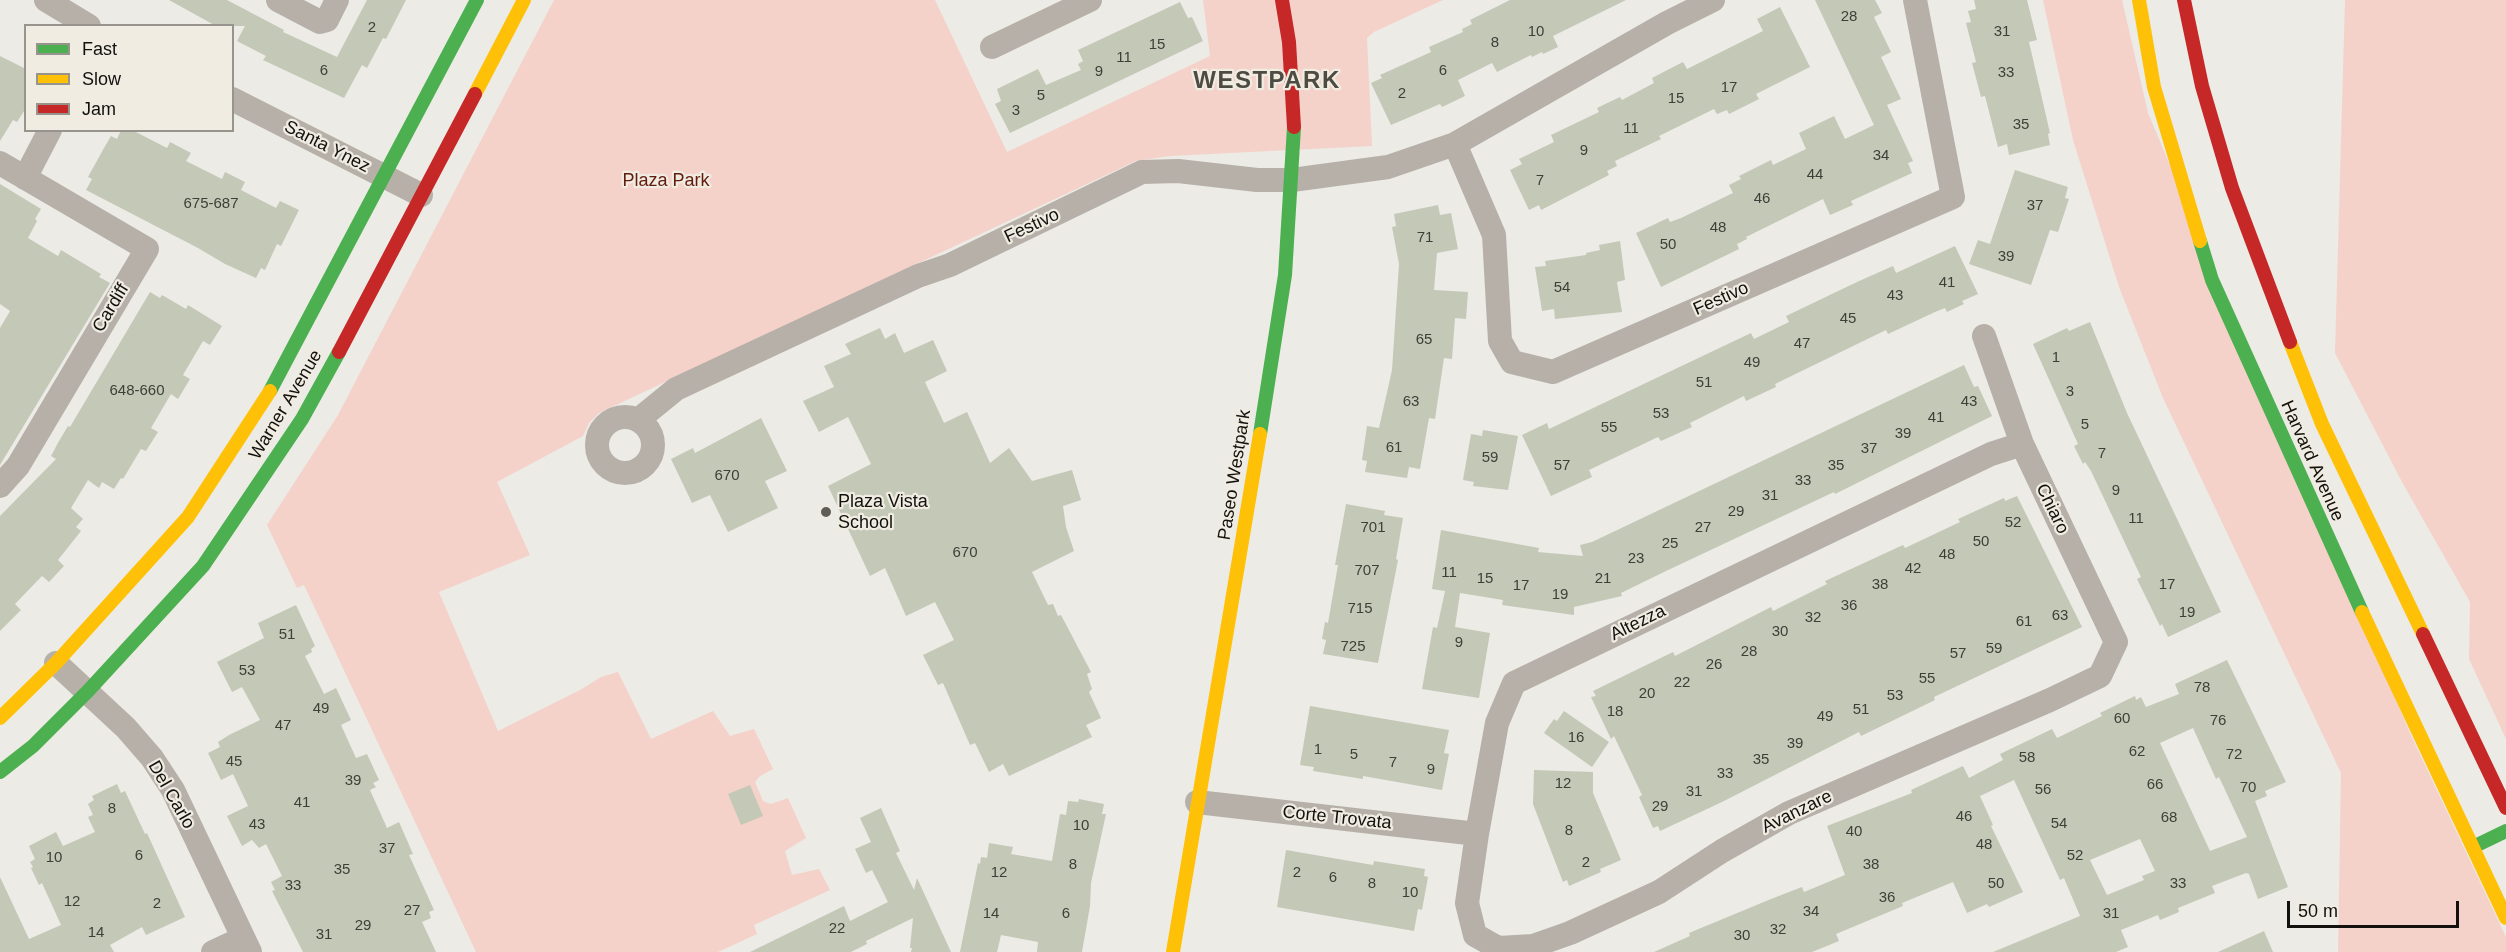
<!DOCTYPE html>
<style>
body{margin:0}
#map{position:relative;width:2506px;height:952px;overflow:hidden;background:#ecebe6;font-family:Arial,sans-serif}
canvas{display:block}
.legend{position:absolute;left:24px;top:24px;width:210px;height:108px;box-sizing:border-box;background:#f0ece2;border:2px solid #97948d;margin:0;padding:8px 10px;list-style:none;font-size:18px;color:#12110d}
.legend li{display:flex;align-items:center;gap:12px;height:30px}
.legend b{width:30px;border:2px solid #97948d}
.scale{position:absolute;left:2287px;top:901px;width:172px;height:27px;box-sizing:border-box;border:3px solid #12110d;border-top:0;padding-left:8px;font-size:18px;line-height:21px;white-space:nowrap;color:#12110d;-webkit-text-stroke:4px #f0ece2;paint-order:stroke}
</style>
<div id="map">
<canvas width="2506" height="952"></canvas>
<ul class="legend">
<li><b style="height:8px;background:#4caf50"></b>Fast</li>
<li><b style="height:8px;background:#ffc107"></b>Slow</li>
<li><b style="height:8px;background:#c62828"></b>Jam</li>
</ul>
<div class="scale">50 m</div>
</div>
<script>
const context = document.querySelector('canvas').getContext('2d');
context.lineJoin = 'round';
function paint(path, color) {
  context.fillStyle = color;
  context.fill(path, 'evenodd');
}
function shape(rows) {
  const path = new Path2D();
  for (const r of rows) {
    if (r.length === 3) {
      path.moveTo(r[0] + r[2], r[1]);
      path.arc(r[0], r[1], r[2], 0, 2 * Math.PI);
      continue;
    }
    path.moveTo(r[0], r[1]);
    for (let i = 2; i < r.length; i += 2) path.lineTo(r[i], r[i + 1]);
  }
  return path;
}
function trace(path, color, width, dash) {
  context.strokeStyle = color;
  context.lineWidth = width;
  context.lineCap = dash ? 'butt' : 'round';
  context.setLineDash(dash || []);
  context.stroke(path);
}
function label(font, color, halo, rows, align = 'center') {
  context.font = font + ' Arial,sans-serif';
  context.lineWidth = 4.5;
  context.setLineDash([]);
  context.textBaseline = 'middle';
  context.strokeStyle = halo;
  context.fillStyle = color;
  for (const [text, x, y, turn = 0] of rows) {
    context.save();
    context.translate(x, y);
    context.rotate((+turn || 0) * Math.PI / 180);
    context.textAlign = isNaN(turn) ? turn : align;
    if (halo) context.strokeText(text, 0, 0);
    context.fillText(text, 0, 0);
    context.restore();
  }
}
const green = shape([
 [554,0,935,0,1007,152,1210,56,1203,0,1443,0,1374,32,1367,38,1372,146,1170,156,1136,161,599,413,589,423,583,436,497,482,530,555,439,592,498,731,582,689,601,677,618,672,651,739,713,711,730,736,754,729,773,769,760,776,755,782,763,801,771,804,788,798,806,838,785,851,792,875,819,869,830,890,754,925,757,934,718,952,476,952,304,585,297,588,267,525,338,415],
 [2043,0,2122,0,2148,113,2409,731,2506,937,2506,952,2338,952,2341,773,2163,398,2119,287,2073,140],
 [2345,0,2506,0,2506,739,2469,659,2470,602,2402,482,2335,353]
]);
const building = shape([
 [169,0,227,0,284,30,283,32,337,57,367,0,406,0,386,39,383,38,367,68,362,65,344,98,263,60,266,56,237,41,245,26,216,26],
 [1510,0,1626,0,1553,36,1558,47,1543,54,1542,52,1532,57,1531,55,1497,72,1492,63,1458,80,1465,96,1442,107,1440,104,1391,125,1371,83,1382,78,1380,75,1431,52,1429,47,1463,32,1462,29,1472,24,1470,20],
 [1815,0,1875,0,1882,13,1874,17,1891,52,1881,57,1901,99,1887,105,1913,161,1908,163,1912,173,1851,201,1853,205,1830,215,1823,199,1746,237,1747,239,1737,244,1739,249,1661,287,1636,233,1668,218,1670,222,1681,218,1733,193,1729,185,1741,179,1739,176,1771,160,1773,165,1806,149,1799,133,1834,116,1845,139,1874,125],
 [1974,0,2027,0,2037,40,2029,42,2050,133,2048,134,2050,145,2009,155,2007,144,1998,147,1985,96,1981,97,1972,63,1976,62,1966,23,1971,22,1968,11,1976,9],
 [1180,2,1188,18,1192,17,1203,41,1010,133,995,104,1001,101,997,89,1038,69,1046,85,1081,70,1078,64,1083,61,1078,50],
 [1780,7,1810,67,1756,94,1759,99,1729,114,1727,110,1717,114,1714,109,1659,136,1661,139,1615,161,1617,166,1607,171,1609,175,1541,210,1539,205,1529,210,1510,170,1522,164,1519,159,1554,142,1551,135,1599,112,1597,108,1620,97,1622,100,1654,83,1652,78,1683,62,1687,69,1763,31,1757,19],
 [0,56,26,69,26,108,17,122,13,120,0,141],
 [121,130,132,130,167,148,170,142,191,153,186,161,222,179,225,172,245,182,241,190,276,208,280,201,299,210,281,246,277,244,265,270,261,268,256,278,225,264,198,248,86,190,92,179,88,177,104,148,111,136,117,139],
 [2015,170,2068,187,2065,198,2069,199,2058,232,2050,230,2031,285,1969,264,1978,240,1990,244],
 [0,184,41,209,35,219,37,221,28,238,58,256,61,250,101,274,99,277,110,283,0,465,0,328,10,311,0,304],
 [1438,205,1440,215,1451,213,1458,249,1437,253,1434,290,1468,292,1466,319,1455,318,1452,359,1444,358,1435,419,1429,418,1420,469,1409,467,1407,478,1365,472,1367,461,1362,460,1367,426,1379,428,1392,370,1399,264,1392,227,1396,226,1394,214],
 [1620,241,1625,280,1617,282,1622,312,1555,319,1554,309,1542,311,1535,267,1546,266,1545,261,1586,255,1586,253,1600,250,1599,245],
 [1955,246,1978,294,1962,301,1964,304,1947,312,1945,308,1935,312,1888,334,1886,330,1775,384,1776,387,1746,401,1744,396,1690,423,1692,427,1661,441,1658,437,1589,470,1592,477,1551,496,1522,435,1547,423,1549,429,1751,333,1754,339,1789,322,1786,316,1857,282,1893,266,1896,273],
 [150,292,160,298,162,295,186,309,188,305,222,326,210,345,203,341,183,375,190,379,178,399,171,394,151,428,158,432,146,451,141,449,123,479,121,478,114,489,102,482,99,488,88,480,71,508,83,519,76,527,81,531,58,560,64,566,49,582,42,576,15,604,21,610,0,631,0,516,56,459,51,456,59,441,68,426,70,427],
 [2090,322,2127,413,2221,612,2168,637,2162,624,2160,626,2137,579,2141,577,2091,471,2085,462,2083,464,2074,446,2078,444,2033,344,2067,328,2069,331],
 [880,328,885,339,895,333,904,353,933,340,947,371,925,382,944,423,967,412,990,463,1009,448,1032,481,1072,470,1081,500,1063,506,1066,527,1074,551,1032,572,1048,605,1053,604,1058,616,1061,615,1091,672,1087,674,1092,689,1089,692,1101,718,1086,725,1092,737,1009,776,1003,764,989,772,975,743,970,745,943,683,938,685,923,655,954,640,935,602,906,616,885,568,870,576,828,486,871,464,848,417,819,432,803,401,834,387,824,366,851,354,845,344],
 [1964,365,1974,387,1978,386,1992,416,1835,494,1834,492,1666,571,1621,593,1622,596,1574,607,1574,615,1502,605,1503,600,1460,593,1455,627,1490,633,1479,698,1422,689,1433,627,1437,628,1445,591,1432,589,1441,530,1539,548,1538,552,1583,556,1580,545,1592,542],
 [761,418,787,471,765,481,778,508,728,532,710,495,692,503,671,459,693,448,695,453],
 [1483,430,1518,436,1508,490,1473,486,1474,482,1463,480,1471,434,1482,436],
 [2017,496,2082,627,1934,697,1935,700,1861,736,1859,732,1722,802,1660,831,1658,826,1653,828,1639,797,1642,795,1614,736,1611,739,1591,697,1596,696,1593,691,1673,652,1675,656,1771,607,1773,611,1827,584,1825,581,1903,545,1905,548,1960,522,1958,519,2004,498,2005,501],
 [1346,504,1385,511,1384,515,1403,518,1396,559,1398,560,1378,663,1323,654,1326,640,1322,639,1325,622,1328,623,1338,565,1335,565],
 [296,605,315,646,311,649,312,652,305,656,324,694,336,688,351,720,341,725,356,758,367,754,379,780,373,783,376,787,370,790,387,828,399,822,413,854,409,855,434,910,429,912,431,918,422,922,436,952,303,952,272,891,275,890,271,882,282,876,266,844,259,848,252,840,242,846,227,816,248,806,233,774,221,780,208,753,220,747,218,742,229,735,260,720,242,687,232,692,217,662,264,638,258,623],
 [2227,660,2286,782,2265,791,2267,796,2255,801,2288,887,2258,899,2249,874,2246,873,2212,886,2215,893,2178,908,2179,912,2160,920,2158,915,2121,930,2128,947,2116,952,1993,952,2080,916,2064,878,2060,880,2014,780,1980,796,1993,825,1991,826,2023,892,1989,907,1987,904,1967,913,1953,882,1902,903,1903,906,1836,934,1839,941,1812,952,1654,952,1690,936,1689,933,1771,899,1802,887,1804,892,1845,875,1827,826,1912,793,1911,790,1963,766,1969,778,2003,760,2000,754,2052,729,2057,738,2102,716,2100,713,2135,696,2136,700,2141,697,2146,707,2179,694,2175,684],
 [2193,728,2216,779,2219,777,2247,837,2210,851,2160,743],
 [2140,839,2155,871,2142,876,2144,880,2107,895,2090,860],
 [1310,706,1449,730,1444,753,1449,754,1442,790,1363,776,1363,779,1313,771,1314,767,1300,765],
 [1564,711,1609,742,1592,767,1544,733,1554,719,1557,721],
 [1534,770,1593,772,1593,793,1621,860,1600,869,1601,872,1569,886,1567,880,1563,882,1533,804],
 [117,784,121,793,125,791,145,834,147,833,185,917,146,935,142,927,110,945,114,952,0,952,0,877,29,939,61,925,42,883,39,885,31,868,33,867,30,862,35,859,29,846,56,832,63,846,95,832,88,817,93,815,88,804,94,800,92,796],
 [750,785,763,816,741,825,728,794],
 [1079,799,1104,804,1102,814,1106,814,1091,883,1090,906,1082,952,1037,952,1038,942,1001,935,997,952,960,952,978,863,980,864,981,857,987,858,989,843,1013,847,1011,854,1052,861,1060,814,1066,815,1068,801,1078,802],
 [881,808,900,851,896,853,914,890,917,878,951,952,911,952,912,948,910,948,913,918,866,941,867,944,851,952,750,952,844,906,850,921,888,902,872,870,866,873,855,849,871,842,860,818],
 [1286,850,1373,865,1374,861,1425,869,1424,876,1428,877,1422,910,1418,909,1414,931,1277,907],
 [2264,931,2273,952,2218,952]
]);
const street = shape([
 [46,0,89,26],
 [278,0,320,22,327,20,337,0],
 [992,47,1090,0],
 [232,99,421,195],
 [1455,144,1494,235,1500,341,1512,362,1553,372,1953,197,1915,0],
 [0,163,147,249,18,466,0,486],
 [25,178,50,130],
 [1984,336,2022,444,2116,642,2100,676,2050,700,1789,813,1722,851,1659,892,1570,933,1533,946,1498,948,1475,935,1467,903,1477,834,1497,723,1514,683,1991,454,2022,444],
 [625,445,28],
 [638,420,676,389,918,276,950,265,1142,172,1178,171,1257,180,1292,180,1388,167,1455,144,1667,23,1713,0],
 [56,663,126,728,152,758,173,790,250,952],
 [1197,802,1477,834],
 [213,952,243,938]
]);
const fast = shape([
 [2200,241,2212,280,2362,612],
 [270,391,477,0],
 [1260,434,1285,275,1294,127],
 [0,772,33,746,88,691,203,566,302,419,339,352],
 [2473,847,2506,831]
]);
const slow = shape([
 [2139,0,2154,87,2200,241],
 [475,94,524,0],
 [2290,342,2322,424,2423,634],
 [2362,612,2506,918],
 [0,718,56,663,188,517,270,391],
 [1173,952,1260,434]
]);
const jam = shape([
 [1282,0,1289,42,1294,127],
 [2184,0,2202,86,2232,188,2290,342],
 [339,352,475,94],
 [2423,634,2506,808]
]);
const markers = [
 [826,512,6,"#5e5d59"]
];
const numberNames = [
 ["28",1849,17],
 ["2",372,28],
 ["10",1536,32],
 ["31",2002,32],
 ["8",1495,43],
 ["15",1157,45],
 ["11",1124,58],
 ["6",324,71],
 ["6",1443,71],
 ["9",1099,72],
 ["33",2006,73],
 ["17",1729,88],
 ["2",1402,94],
 ["5",1041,96],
 ["15",1676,99],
 ["3",1016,111],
 ["35",2021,125],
 ["11",1631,129],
 ["9",1584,151],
 ["34",1881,156],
 ["44",1815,175],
 ["7",1540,181],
 ["46",1762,199],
 ["675-687",211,204],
 ["37",2035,206],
 ["48",1718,228],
 ["71",1425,238],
 ["50",1668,245],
 ["39",2006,257],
 ["41",1947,283],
 ["54",1562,288],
 ["43",1895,296],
 ["45",1848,319],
 ["65",1424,340],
 ["47",1802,344],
 ["1",2056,358],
 ["49",1752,363],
 ["51",1704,383],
 ["648-660",137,391],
 ["3",2070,392],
 ["63",1411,402],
 ["43",1969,402],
 ["53",1661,414],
 ["41",1936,418],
 ["5",2085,425],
 ["55",1609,428],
 ["39",1903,434],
 ["61",1394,448],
 ["37",1869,449],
 ["7",2102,454],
 ["59",1490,458],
 ["57",1562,466],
 ["35",1836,466],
 ["670",727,476],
 ["33",1803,481],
 ["9",2116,491],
 ["31",1770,496],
 ["29",1736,512],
 ["11",2136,519],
 ["52",2013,523],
 ["701",1373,528],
 ["27",1703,528],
 ["50",1981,542],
 ["25",1670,544],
 ["670",965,553],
 ["48",1947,555],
 ["23",1636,559],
 ["42",1913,569],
 ["707",1367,571],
 ["11",1449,573],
 ["15",1485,579],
 ["21",1603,579],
 ["38",1880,585],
 ["17",2167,585],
 ["17",1521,586],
 ["19",1560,595],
 ["36",1849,606],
 ["715",1360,609],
 ["19",2187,613],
 ["63",2060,616],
 ["32",1813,618],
 ["61",2024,622],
 ["30",1780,632],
 ["51",287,635],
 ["9",1459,643],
 ["725",1353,647],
 ["59",1994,649],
 ["28",1749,652],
 ["57",1958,654],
 ["26",1714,665],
 ["53",247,671],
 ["55",1927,679],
 ["22",1682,683],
 ["78",2202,688],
 ["20",1647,694],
 ["53",1895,696],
 ["49",321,709],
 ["51",1861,710],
 ["18",1615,712],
 ["49",1825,717],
 ["60",2122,719],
 ["76",2218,721],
 ["47",283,726],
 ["16",1576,738],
 ["39",1795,744],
 ["1",1318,750],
 ["62",2137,752],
 ["5",1354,755],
 ["72",2234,755],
 ["58",2027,758],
 ["35",1761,760],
 ["45",234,762],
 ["7",1393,763],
 ["9",1431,770],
 ["33",1725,774],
 ["39",353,781],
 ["12",1563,784],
 ["66",2155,785],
 ["70",2248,788],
 ["56",2043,790],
 ["31",1694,792],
 ["41",302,803],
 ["29",1660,807],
 ["8",112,809],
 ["46",1964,817],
 ["68",2169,818],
 ["54",2059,824],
 ["43",257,825],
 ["10",1081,826],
 ["8",1569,831],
 ["40",1854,832],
 ["48",1984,845],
 ["37",387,849],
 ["6",139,856],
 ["52",2075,856],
 ["10",54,858],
 ["2",1586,863],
 ["8",1073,865],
 ["38",1871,865],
 ["35",342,870],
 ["12",999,873],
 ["2",1297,873],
 ["6",1333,878],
 ["8",1372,884],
 ["50",1996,884],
 ["33",2178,884],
 ["33",293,886],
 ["10",1410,893],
 ["36",1887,898],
 ["12",72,902],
 ["2",157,904],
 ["27",412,911],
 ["34",1811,912],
 ["14",991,914],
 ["6",1066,914],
 ["31",2111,914],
 ["29",363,926],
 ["22",837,929],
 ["32",1778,930],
 ["14",96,933],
 ["31",324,935],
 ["30",1742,936]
];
const streetNames = [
 ["Santa Ynez",327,147,27],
 ["Festivo",1032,226,-25],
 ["Festivo",1721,299,-24],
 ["Cardiff",111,308,-59],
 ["Warner Avenue",286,405,-59],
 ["Harvard Avenue",2312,461,66],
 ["Paseo Westpark",1235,475,-81],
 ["Chiaro",2052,509,64],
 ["Altezza",1638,623,-26],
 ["Del Carlo",171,795,60],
 ["Avanzare",1797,812,-26],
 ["Corte Trovata",1337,818,6]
];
const parkNames = [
 ["Plaza Park",666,181]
];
const poiNames = [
 ["Plaza Vista",838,502],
 ["School",838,523]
];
const districtNames = [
 ["WESTPARK",1267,81]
];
paint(green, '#f4d2c9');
paint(building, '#c4c8b7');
trace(street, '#b6b0a9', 24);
trace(fast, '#4caf50', 14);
trace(slow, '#ffc107', 14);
trace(jam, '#c62828', 14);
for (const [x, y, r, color] of markers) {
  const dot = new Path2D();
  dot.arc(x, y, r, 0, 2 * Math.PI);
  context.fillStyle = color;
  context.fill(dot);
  trace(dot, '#f0ece2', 2);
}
label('15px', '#3e3f38', null, numberNames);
label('18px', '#12110d', '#f0ece2', streetNames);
label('18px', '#631b0d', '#f0ece2', parkNames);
label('18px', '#12110d', '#f0ece2', poiNames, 'left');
context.letterSpacing = '1.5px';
label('bold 24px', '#4e4b42', '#f0ece2', districtNames);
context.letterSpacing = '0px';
</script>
